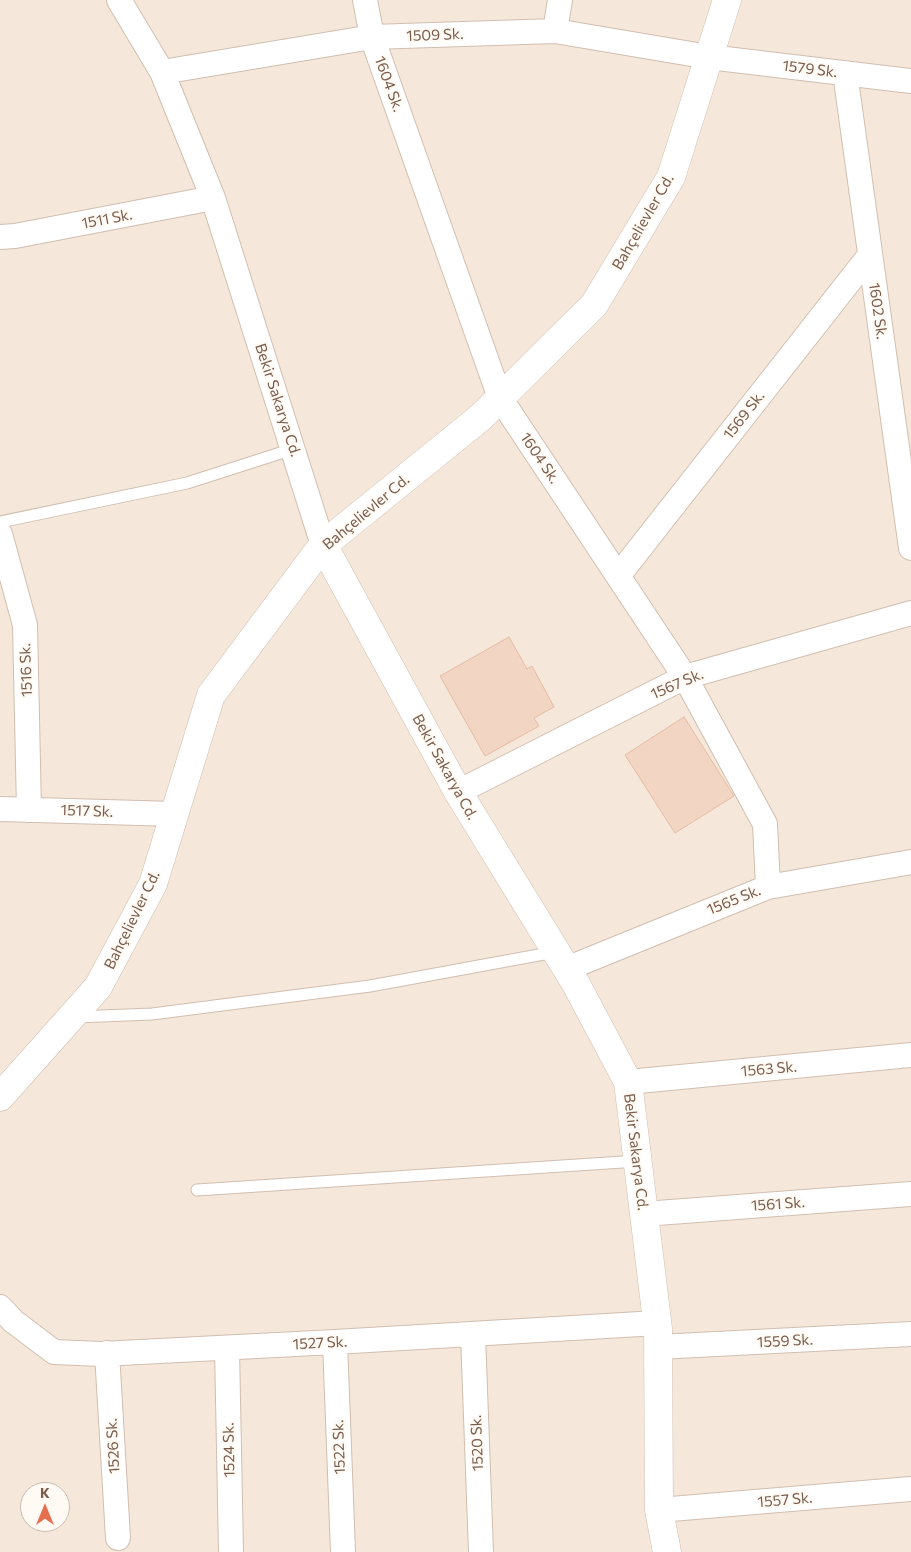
<!DOCTYPE html>
<meta charset="utf-8">
<style>
body{margin:0}
#map{position:relative;width:911px;height:1552px;overflow:hidden;background:#fdf6ec;font-family:Commissioner,sans-serif}
canvas{display:block}
.north{position:absolute;left:20px;top:1482px;width:50px;height:50px;box-sizing:border-box;background:#fffaf3;border:1px solid #cabbb1;border-radius:50%;rotate:0deg;font-size:14px;font-weight:700;line-height:20px;text-align:center;color:#7a5c4d}
.north::after{content:'';display:block;margin:auto;width:18px;height:22px;background:#e76f51;clip-path:polygon(50% 0,100% 100%,50% 72%,0 100%)}
</style>
<div id="map">
<canvas width="911" height="1552"></canvas>
<div class="north">K</div>
</div>
<script>
const context = document.querySelector('canvas').getContext('2d');
context.lineJoin = 'round';
function paint(path, color) {
  context.fillStyle = color;
  context.fill(path, 'evenodd');
}
function shape(rows) {
  const path = new Path2D();
  for (const r of rows) {
    path.moveTo(r[0], r[1]);
    for (let i = 2; i < r.length; i += 2) path.lineTo(r[i], r[i + 1]);
  }
  return path;
}
function trace(path, color, width, dash) {
  context.strokeStyle = color;
  context.lineWidth = width;
  context.lineCap = dash ? 'butt' : 'round';
  context.setLineDash(dash || []);
  context.stroke(path);
}
function label(font, color, halo, rows, align = 'center') {
  context.font = font + ' Commissioner,sans-serif';
  context.lineWidth = 4;
  context.setLineDash([]);
  context.textBaseline = 'middle';
  context.strokeStyle = halo;
  context.fillStyle = color;
  for (const [text, x, y, turn = 0] of rows) {
    context.save();
    context.translate(x, y);
    context.rotate((+turn || 0) * Math.PI / 180);
    context.textAlign = isNaN(turn) ? turn : align;
    if (halo) context.strokeText(text, 0, 0);
    context.fillText(text, 0, 0);
    context.restore();
  }
}
const residential = shape([
 [0,0,911,0,911,1552,0,1552],
 [30,1492,60,1492,60,1522,30,1522]
]);
const building = shape([
 [509,637,527,669,532,666,554,707,534,718,539,726,485,756,440,676,509,637],
 [684,717,734,796,675,833,625,755,684,717]
]);
const service = shape([
 [0,522,187,483,293,449],
 [76,1017,152,1014,370,986,555,952],
 [197,1190,638,1161]
]);
const minor = shape([
 [119,0,162,72,213,198,323,545],
 [365,0,372,37,500,398,685,677,765,824,768,887],
 [555,31,560,0],
 [162,72,372,37,555,31,709,57,911,81],
 [845,73,911,548],
 [0,237,15,236,213,198],
 [0,534,25,625,29,810],
 [618,576,870,255],
 [458,792,685,677,911,613],
 [0,809,175,814],
 [566,969,768,887,911,862],
 [628,1082,911,1055],
 [644,1214,911,1194],
 [0,1307,13,1321,54,1352,101,1354,335,1342,657,1323],
 [473,1335,481,1552],
 [335,1342,343,1552],
 [658,1347,911,1334],
 [227,1348,231,1552],
 [107,1353,118,1538],
 [659,1510,911,1489]
]);
const tertiary = shape([
 [323,545,458,792,576,984,628,1082,658,1329,659,1510,667,1552],
 [0,1097,98,987,153,884,211,695,323,545,481,417,594,305,671,177,727,0]
]);
const streetNames = [
 ["1509 Sk.",435,35,-2],
 ["1579 Sk.",810,69,7],
 ["1604 Sk.",389,84,70],
 ["1511 Sk.",107,219,-11],
 ["Bahçelievler Cd.",643,222,-60],
 ["1602 Sk.",878,311,82],
 ["Bekir Sakarya Cd.",278,400,72],
 ["1569 Sk.",744,415,-52],
 ["1604 Sk.",540,458,56],
 ["Bahçelievler Cd.",366,512,-40],
 ["1516 Sk.",26,670,-92],
 ["1567 Sk.",677,684,-23],
 ["Bekir Sakarya Cd.",445,767,61],
 ["1517 Sk.",87,811,2],
 ["1565 Sk.",734,900,-22],
 ["Bahçelievler Cd.",132,920,-64],
 ["1563 Sk.",769,1069,-5],
 ["Bekir Sakarya Cd.",636,1152,83],
 ["1561 Sk.",778,1204,-4],
 ["1559 Sk.",785,1341,-3],
 ["1527 Sk.",320,1343,-3],
 ["1520 Sk.",477,1443,-92],
 ["1526 Sk.",113,1446,-93],
 ["1522 Sk.",339,1447,-92],
 ["1524 Sk.",229,1450,-91],
 ["1557 Sk.",785,1500,-5]
];
paint(residential, '#f5e8da');
paint(building, '#f3d5c3');
trace(building, '#e6bba3', 1);
trace(service, '#d1beb0', 13);
trace(minor, '#d1beb0', 26);
trace(tertiary, '#d1beb0', 29);
trace(service, '#fff', 11);
trace(minor, '#fff', 24);
trace(tertiary, '#fff', 28);
label('15px', '#7a5c4d', '#fffaf3', streetNames);
</script>
